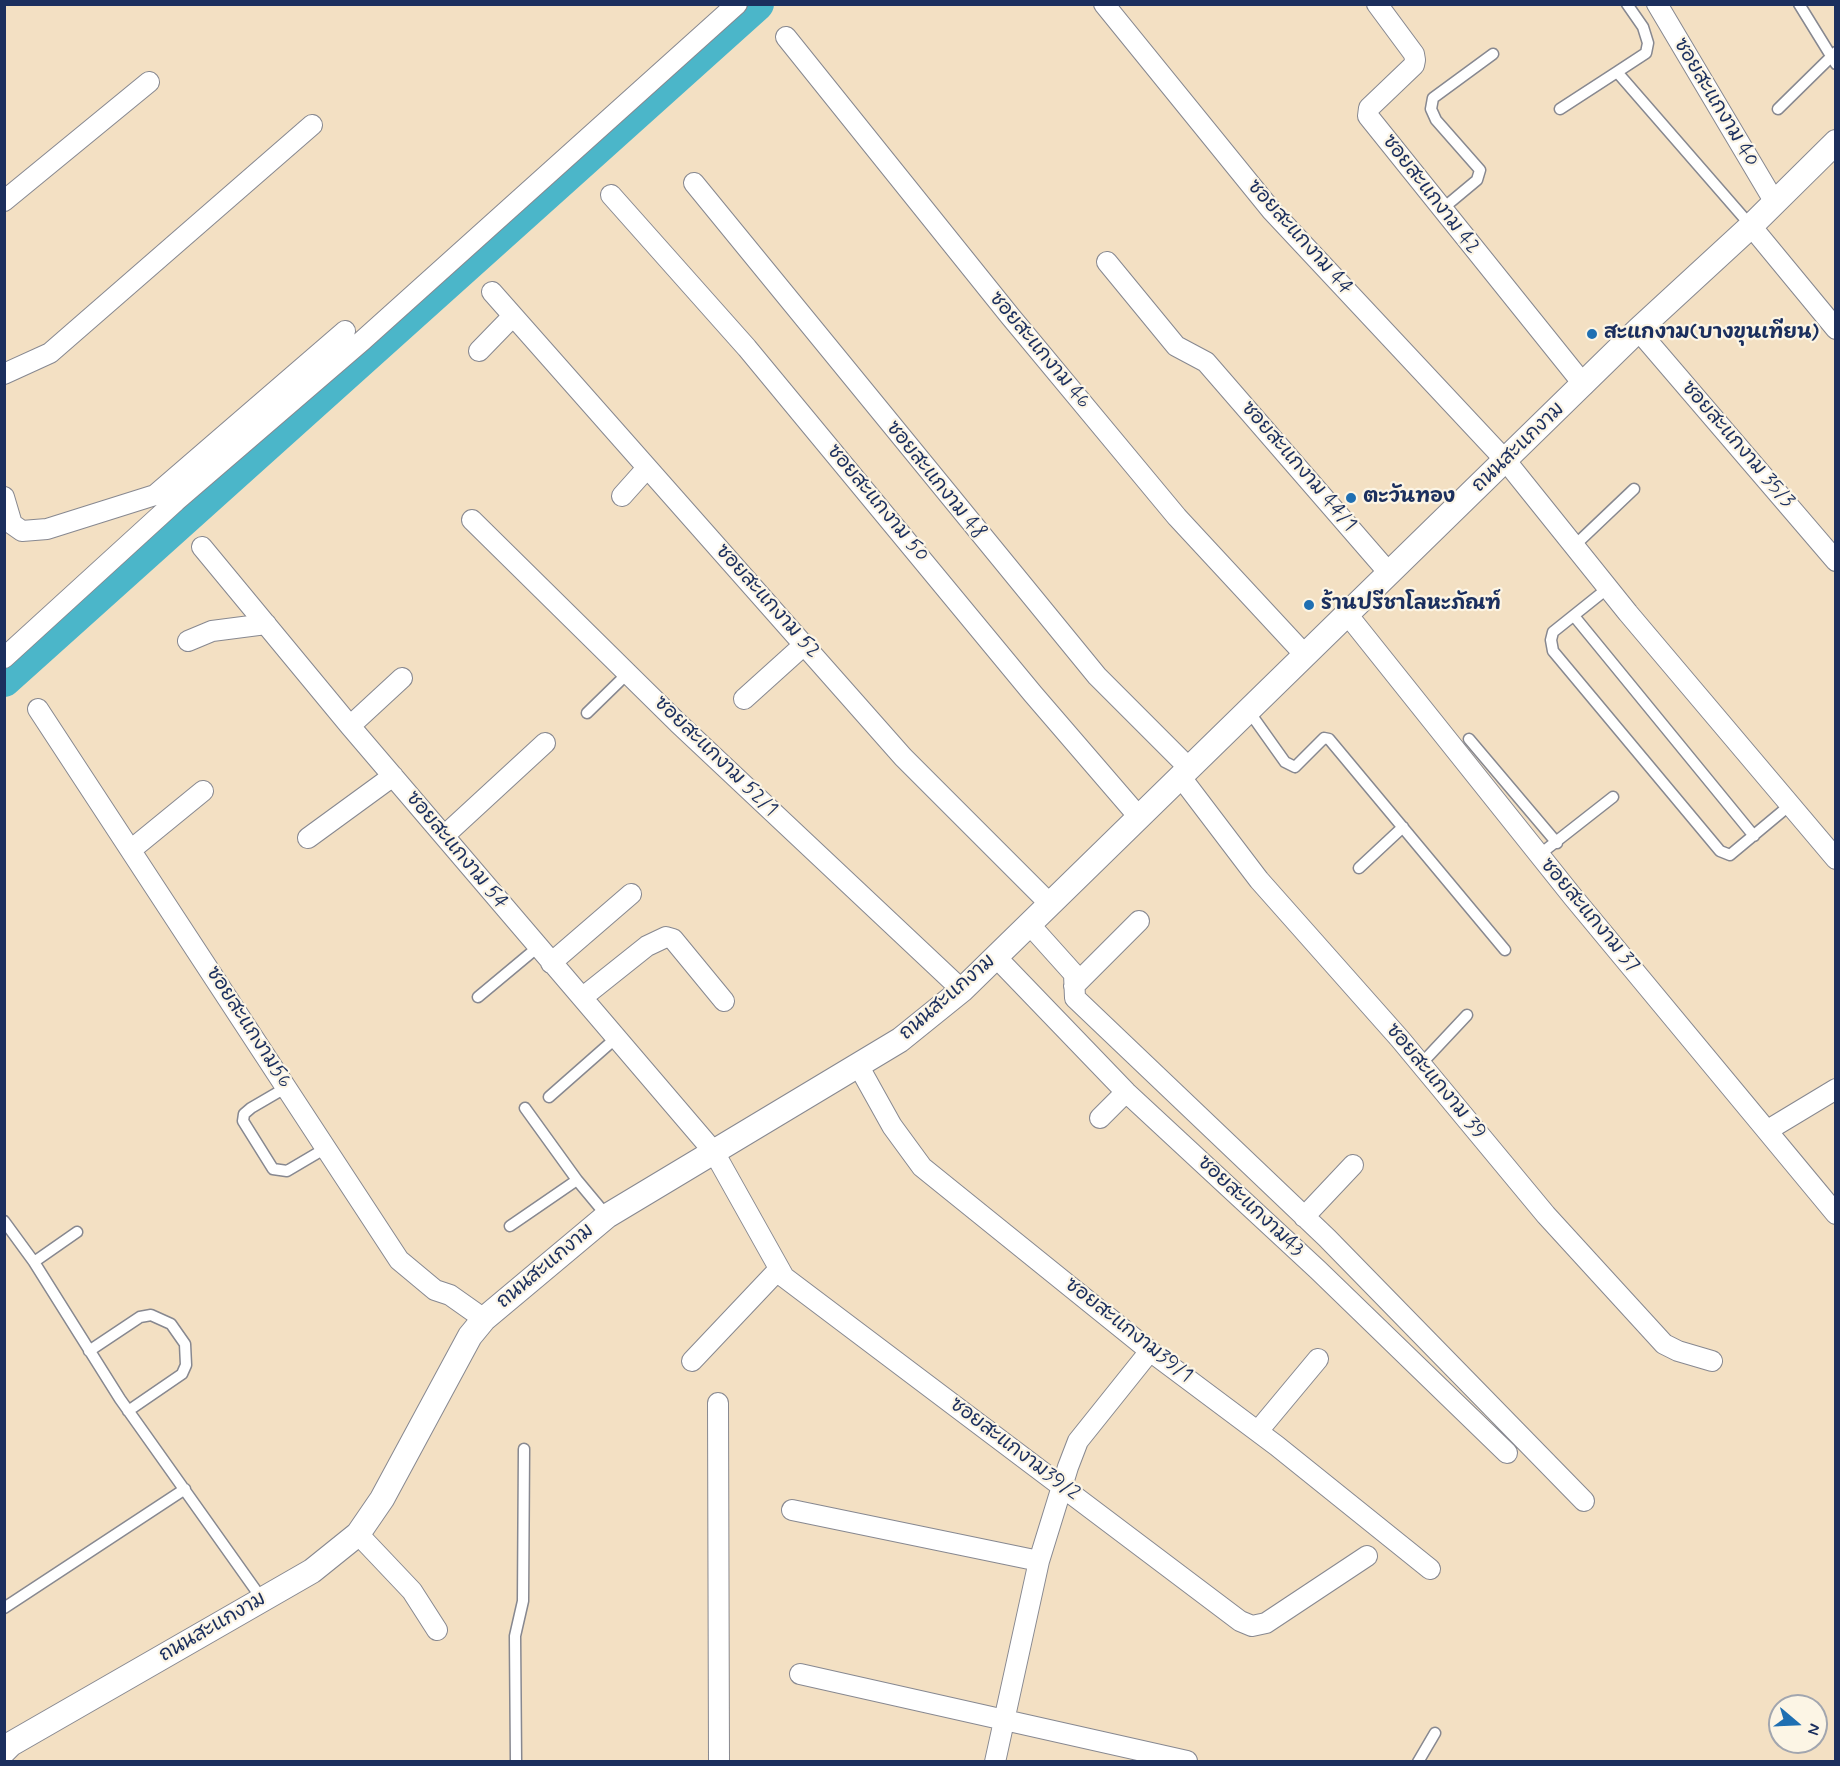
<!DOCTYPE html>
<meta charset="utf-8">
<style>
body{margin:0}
#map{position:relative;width:1840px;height:1766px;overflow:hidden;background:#f3e0c3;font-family:Mynerve,sans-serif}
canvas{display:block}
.frame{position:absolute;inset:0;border:6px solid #1b2f5e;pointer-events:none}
.north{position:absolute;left:1768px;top:1694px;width:60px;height:60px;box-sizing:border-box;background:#fcf5e5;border:2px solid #a2a6af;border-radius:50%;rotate:109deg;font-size:16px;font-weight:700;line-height:24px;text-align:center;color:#1b2f5e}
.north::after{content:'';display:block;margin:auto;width:21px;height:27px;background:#1f6fb2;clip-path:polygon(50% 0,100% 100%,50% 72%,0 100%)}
</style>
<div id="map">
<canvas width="1840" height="1766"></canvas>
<div class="frame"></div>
<div class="north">N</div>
</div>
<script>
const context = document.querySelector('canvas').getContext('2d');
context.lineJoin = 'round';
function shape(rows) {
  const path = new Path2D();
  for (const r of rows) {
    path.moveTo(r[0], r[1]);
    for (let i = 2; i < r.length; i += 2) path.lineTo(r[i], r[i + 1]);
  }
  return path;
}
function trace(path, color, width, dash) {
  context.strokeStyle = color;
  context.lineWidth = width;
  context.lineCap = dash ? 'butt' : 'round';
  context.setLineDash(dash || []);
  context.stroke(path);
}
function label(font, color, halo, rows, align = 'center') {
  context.font = font + ' Mynerve,"Playpen Sans Thai",sans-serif';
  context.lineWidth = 4.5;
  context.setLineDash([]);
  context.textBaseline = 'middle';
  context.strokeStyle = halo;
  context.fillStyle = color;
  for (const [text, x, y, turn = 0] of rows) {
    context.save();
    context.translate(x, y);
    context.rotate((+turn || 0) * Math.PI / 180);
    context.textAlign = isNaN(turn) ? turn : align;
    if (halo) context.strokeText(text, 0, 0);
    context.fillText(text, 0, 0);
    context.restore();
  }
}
const river = shape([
 [4,680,757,4]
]);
const service = shape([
 [1799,4,1836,64],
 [1617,72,1646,53,1648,43,1643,27,1627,4],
 [1560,109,1617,72,1751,226],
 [1778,109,1836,52],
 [1441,210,1477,180,1480,170,1436,120,1431,109,1433,98,1493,54],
 [1574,546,1634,489],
 [1608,588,1553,632,1551,640,1553,651,1720,851,1730,855,1790,805],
 [1574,616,1754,836],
 [1248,710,1285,762,1295,767,1324,738,1329,739,1505,950],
 [587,713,628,673],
 [1469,739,1557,843],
 [1539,855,1613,797],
 [1359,868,1403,827],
 [478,997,538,947],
 [1421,1064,1467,1015],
 [287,1087,251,1108,244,1114,243,1121,273,1169,287,1171,326,1148],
 [549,1097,616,1038],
 [525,1108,577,1180,607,1216],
 [4,1221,34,1262],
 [510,1226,577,1180],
 [77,1232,34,1262,120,1399,262,1599],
 [89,1351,140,1317,151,1315,171,1324,185,1344,186,1365,182,1374,128,1411],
 [4,1608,185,1489],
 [516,1762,515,1636,523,1601,524,1449],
 [1418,1762,1435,1733]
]);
const minor = shape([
 [1104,4,1272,211,1506,461,1628,613,1836,859],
 [1377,4,1414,54,1415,60,1414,65,1369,108,1368,116,1584,385],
 [1657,4,1774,201],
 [786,37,1010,316,1177,517,1305,655],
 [694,183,1097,676,1189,768],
 [611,195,747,348,1033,694,1139,817],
 [4,201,149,82],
 [1751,226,1836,329],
 [1107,262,1176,346,1206,362,1389,573],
 [492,292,903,757,1050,904],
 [1638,330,1836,561],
 [479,351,513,316],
 [4,374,50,353,312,125],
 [622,496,647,468],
 [4,497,12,524,22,531,47,529,155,495,345,331],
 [472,520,678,723,962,990],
 [202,547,350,726,714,1152,784,1277,1240,1621,1252,1626,1266,1623,1367,1556],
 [1347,614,1573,897,1836,1214],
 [188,641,212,631,266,624],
 [4,658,176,501,362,341,737,4],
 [744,699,805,644],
 [38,709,399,1260,435,1290,450,1295,484,1319],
 [350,726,402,678],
 [1180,776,1259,880,1400,1039,1546,1215,1664,1344,1678,1351,1712,1361],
 [444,836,545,743],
 [308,838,393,776],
 [132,849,203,791],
 [1030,925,1074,974,1075,998,1327,1238,1584,1501],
 [996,957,1126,1092,1318,1270,1507,1453],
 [551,963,631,894],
 [1074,986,1139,921],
 [583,997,647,946,666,937,673,939,724,1001],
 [858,1065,892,1126,922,1167,1150,1351,1277,1446,1430,1569],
 [1100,1118,1126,1092],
 [1768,1130,1836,1089],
 [1304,1217,1353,1165],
 [692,1361,779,1269],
 [718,1403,719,1762],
 [1258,1431,1318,1359],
 [792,1510,1039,1561],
 [358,1534,412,1591,437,1630],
 [800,1674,1187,1761],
 [995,1762,1039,1561,1068,1467,1078,1441,1150,1351]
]);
const tertiary = shape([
 [4,1751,11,1744,312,1571,358,1534,382,1499,470,1336,484,1319,607,1216,900,1040,962,990,1638,330,1751,226,1836,142]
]);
const markers = [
 [1592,334,6,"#1f6fb2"],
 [1351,498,6,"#1f6fb2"],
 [1309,605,6,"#1f6fb2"]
];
const streetNames = [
 ["ซอยสะแกงาม 40",1715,103,59],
 ["ซอยสะแกงาม 42",1430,195,52],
 ["ซอยสะแกงาม 44",1299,238,48],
 ["ซอยสะแกงาม 46",1039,351,50],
 ["ซอยสะแกงาม 35/3",1737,445,49],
 ["ถนนสะแกงาม",1519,448,-44],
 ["ซอยสะแกงาม 44/1",1298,467,49],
 ["ซอยสะแกงาม 48",935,481,51],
 ["ซอยสะแกงาม 50",877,504,50],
 ["ซอยสะแกงาม 52",767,602,48],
 ["ซอยสะแกงาม 52/1",715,757,44],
 ["ซอยสะแกงาม 54",456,851,50],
 ["ซอยสะแกงาม 37",1589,916,50],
 ["ถนนสะแกงาม",948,998,-41],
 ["ซอยสะแกงาม56",248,1028,57],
 ["ซอยสะแกงาม 39",1435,1082,50],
 ["ซอยสะแกงาม43",1250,1207,43],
 ["ถนนสะแกงาม",546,1267,-40],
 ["ซอยสะแกงาม39/1",1128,1331,38],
 ["ซอยสะแกงาม39/2",1014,1450,37],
 ["ถนนสะแกงาม",213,1628,-30]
];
const poiNames = [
 ["สะแกงาม(บางขุนเทียน)",1604,334],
 ["ตะวันทอง",1363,498],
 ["ร้านปรีชาโลหะภัณฑ์",1321,605]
];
trace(river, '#4bb6c9', 34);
trace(service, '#878890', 13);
trace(minor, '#878890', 22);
trace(tertiary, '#878890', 26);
trace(service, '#fff', 10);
trace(minor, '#fff', 20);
trace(tertiary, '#fff', 24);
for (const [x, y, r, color] of markers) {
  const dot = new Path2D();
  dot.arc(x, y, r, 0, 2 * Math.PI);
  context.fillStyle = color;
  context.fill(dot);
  trace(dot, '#fcf5e5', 2);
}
label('20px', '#1b2f5e', '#fcf5e5', streetNames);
label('bold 20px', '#1b2f5e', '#fcf5e5', poiNames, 'left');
</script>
